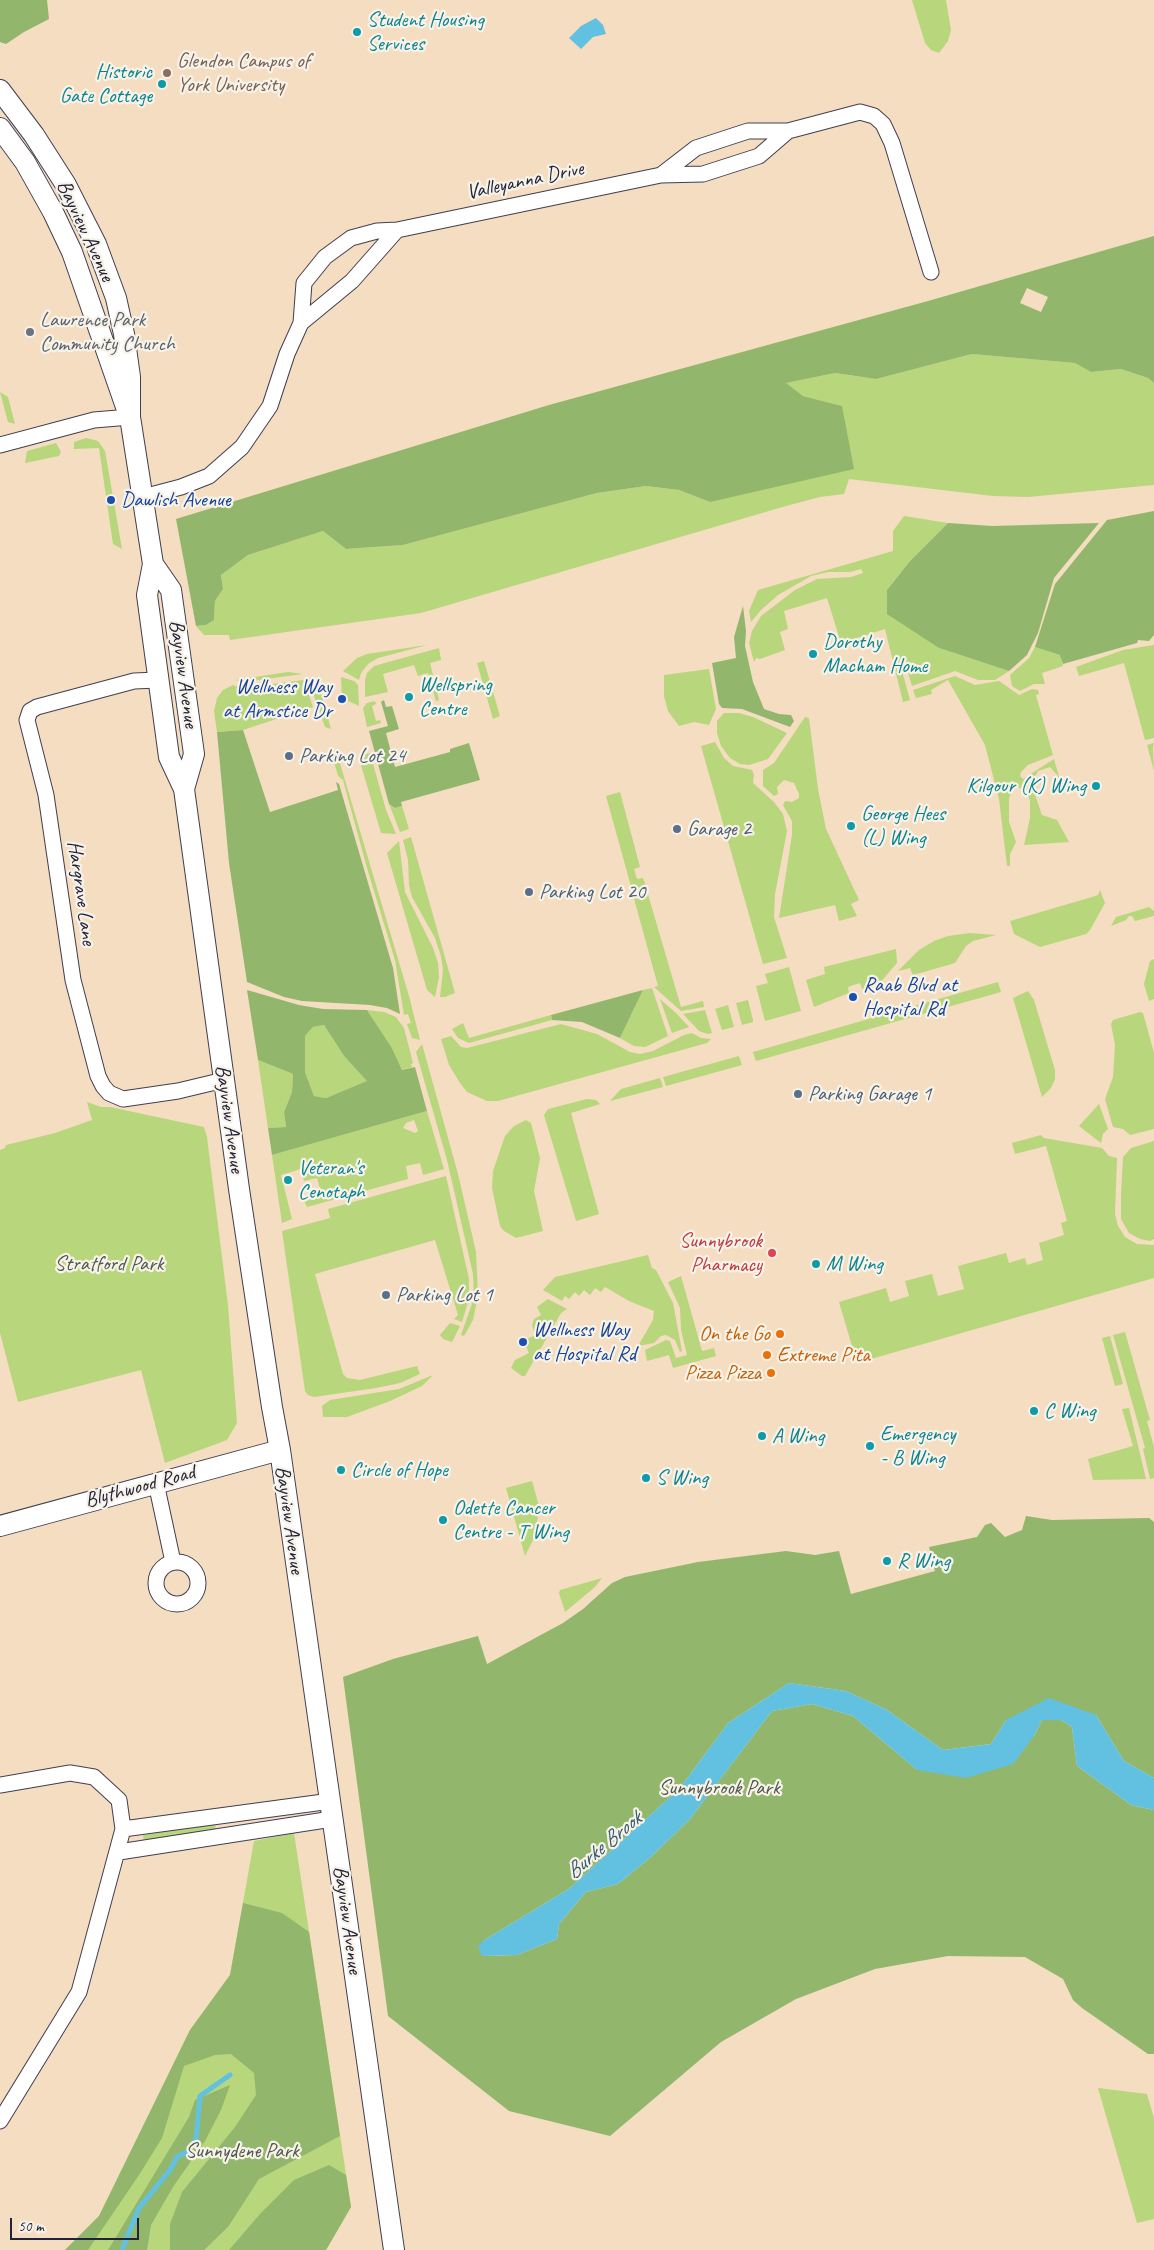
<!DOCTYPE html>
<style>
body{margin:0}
#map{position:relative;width:1154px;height:2250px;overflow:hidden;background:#f4ddc0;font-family:Caveat,sans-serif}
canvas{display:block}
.scale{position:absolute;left:10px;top:2218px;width:129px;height:22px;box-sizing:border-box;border:2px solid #22223b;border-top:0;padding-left:6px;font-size:15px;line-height:18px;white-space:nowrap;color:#22223b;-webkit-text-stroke:4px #f7f3e8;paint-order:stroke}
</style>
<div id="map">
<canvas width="1154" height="2250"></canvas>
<div class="scale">50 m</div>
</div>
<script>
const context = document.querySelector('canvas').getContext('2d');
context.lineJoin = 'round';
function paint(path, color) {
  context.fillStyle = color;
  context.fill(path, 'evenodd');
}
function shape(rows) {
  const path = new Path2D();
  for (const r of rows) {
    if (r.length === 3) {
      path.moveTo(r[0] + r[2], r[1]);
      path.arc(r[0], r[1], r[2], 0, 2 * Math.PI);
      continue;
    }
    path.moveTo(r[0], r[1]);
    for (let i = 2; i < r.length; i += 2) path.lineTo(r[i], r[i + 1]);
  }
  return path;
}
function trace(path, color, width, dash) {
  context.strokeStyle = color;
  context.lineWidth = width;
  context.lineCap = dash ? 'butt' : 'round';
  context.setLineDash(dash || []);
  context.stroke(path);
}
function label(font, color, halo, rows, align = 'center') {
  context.font = font + ' Caveat,sans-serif';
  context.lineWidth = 4.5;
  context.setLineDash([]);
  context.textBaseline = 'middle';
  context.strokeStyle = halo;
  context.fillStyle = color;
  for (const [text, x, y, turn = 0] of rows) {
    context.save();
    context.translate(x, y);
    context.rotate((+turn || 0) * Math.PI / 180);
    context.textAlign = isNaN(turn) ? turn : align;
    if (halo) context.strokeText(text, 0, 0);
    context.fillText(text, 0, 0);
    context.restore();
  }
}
const green = shape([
 [912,0,946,0,951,30,948,41,939,53,931,50,925,43],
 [972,354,1075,363,1091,372,1121,369,1148,378,1154,383,1154,485,1028,497,993,496,849,479,844,494,820,497,786,506,421,613,230,640,229,635,204,635,196,626,206,625,214,620,215,601,223,589,221,575,248,555,323,531,346,549,403,545,597,493,646,486,679,490,710,502,842,406,803,396,785,383,835,373,876,379],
 [0,392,8,397,15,424,8,422],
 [86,438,98,441,105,451,122,549,113,544,99,448,74,449,74,442],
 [56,443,61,452,59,456,25,463,27,451],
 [904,516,948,523,910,561,887,590,939,648,1009,671,995,680,978,680,955,671,912,686,907,669,902,671,910,700,903,702,885,629,841,643,827,598,784,611,788,629,780,632,785,650,760,659,756,658,754,662,749,643,752,631,761,616,795,590,817,579,851,577,863,573,861,569,850,572,828,572,811,576,778,595,761,610,751,622,749,611,758,590,893,551,893,531],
 [427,645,378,658,368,664,361,673,359,680,343,671,357,658,367,654],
 [1154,645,1154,738,1145,740,1124,663,1079,676,1076,667,1123,650],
 [1035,647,1061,655,1063,666,1042,673,1045,684,1034,684,1020,691,1012,686,1010,675,1029,658],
 [439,648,441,660,430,663,439,700,436,701,428,673,418,676,414,665,383,674,388,692,365,697,365,680,367,673,374,666],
 [484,661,500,716,493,719,477,663],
 [709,669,716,709,709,725,694,722,679,726,668,711,664,696,664,675],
 [288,672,303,674,243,682,235,680],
 [955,676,975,685,999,681,1019,695,1032,689,1038,690,1039,694,1036,695,1053,755,1028,765,1021,772,1020,776,1023,779,1026,777,1054,759,1064,795,1057,789,1058,776,1050,767,1038,771,1033,780,1034,792,1042,815,1057,820,1069,842,1024,845,1030,818,1030,801,1026,790,1017,787,1013,789,1009,798,1009,822,1016,842,1010,854,1010,866,1007,866,999,799,985,745,948,680,931,690,932,694,916,698,913,690],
 [341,677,354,681,358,685,359,706,342,698],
 [310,678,321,693,331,729,325,727,308,679],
 [304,680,313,707,243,730,217,732,214,711,217,698,223,690,233,685,241,688],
 [375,701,376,704,372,706,376,721,380,720,381,723,367,727,363,708,367,703],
 [724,713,739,713,753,717,787,733,768,759,749,765,740,764,730,758,721,746,717,733,717,721],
 [805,717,809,718,818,789,826,829,859,900,851,904,857,916,839,921,835,905,779,918,792,835,792,821,783,805,785,801,792,802,799,798,799,794,794,783,784,780,777,787,778,794,774,796,763,786,763,770,774,763],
 [715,742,724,758,733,766,752,770,754,775,753,783,774,802,783,814,787,831,775,894,774,917,787,958,763,964,701,746],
 [1154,743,1153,748,1154,771,1147,745],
 [336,750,409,996,420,1040,412,1038,407,1024,411,1023,408,1014,404,1015,395,960,367,868,343,780,338,776,331,751],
 [370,753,386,810,396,834,381,833,361,765,366,754],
 [620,792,640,867,634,869,637,879,643,878,646,886,632,890,606,796],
 [389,804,395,808,402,806,409,829,400,832],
 [411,837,455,993,445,997,440,997,443,970,441,956,435,938,412,897,409,885,408,860,403,840],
 [399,841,405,892,433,948,438,963,439,977,435,997,427,990,387,853],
 [1100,890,1105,903,1090,930,1086,934,1040,947,1014,934,1010,921,1092,897,1098,895],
 [647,891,681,1007,703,1001,704,1007,681,1011,654,987,658,986,633,895],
 [1149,907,1154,911,1154,916,1135,921,1132,916,1129,916,1126,920,1111,926,1116,917],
 [970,933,996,935,973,941,966,946,955,963,913,975,910,968,898,971,919,950,934,941,948,936],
 [896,949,897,963,879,984,862,989,860,983,848,987,849,993,814,1007,806,980,825,974,824,967],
 [1154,959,1154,999,1149,1001,1144,984,1150,961],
 [789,967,801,1011,765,1021,756,986,768,983,765,974],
 [998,982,1001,992,756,1061,753,1052],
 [652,988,668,1036,645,1047,634,1046,620,1038,643,990],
 [1028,991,1034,1000,1055,1070,1055,1079,1051,1088,1042,1097,1013,998],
 [660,999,676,1013,689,1027,672,1033],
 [748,1000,753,1020,753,1022,742,1025,736,1003],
 [728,1005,734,1027,722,1030,715,1009],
 [367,1010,384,1012,396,1017,404,1028,413,1063,411,1064,412,1067,402,1070,392,1048],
 [705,1010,712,1033,708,1034,699,1031,683,1014],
 [1140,1012,1143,1013,1154,1053,1154,1129,1130,1135,1123,1129,1113,1127,1105,1099,1113,1077,1115,1045,1111,1024,1113,1020],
 [551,1015,552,1020,469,1043,458,1038,452,1029,463,1023,469,1038],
 [561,1024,597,1034,630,1052,640,1054,653,1051,684,1035,692,1033,701,1038,711,1039,707,1043,498,1101,487,1101,467,1092,460,1083,449,1065,441,1039,451,1036,461,1047,467,1048],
 [324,1025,344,1056,368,1081,326,1098,314,1096,305,1072,305,1036,313,1027],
 [422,1044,458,1174,476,1252,478,1295,473,1320,464,1336,461,1335,474,1298,473,1274,447,1160,416,1052],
 [739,1056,742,1065,666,1086,663,1077],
 [258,1060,293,1074,292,1092,284,1112,286,1127,268,1128],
 [660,1078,663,1087,610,1101,621,1089],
 [587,1099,596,1100,600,1104,571,1113,599,1214,576,1221,544,1115,548,1109],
 [87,1102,101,1107,110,1107,204,1127,207,1137,228,1305,237,1423,227,1440,165,1463,141,1370,18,1402,0,1333,0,1150,5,1148,6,1145,55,1133,92,1120],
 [1099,1104,1108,1129,1103,1134,1101,1143,1079,1126],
 [427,1111,444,1169,423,1175,420,1163,406,1166,408,1179,307,1207,304,1201,322,1196,317,1178,304,1181,301,1169,281,1175,292,1219,282,1223,272,1155],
 [414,1120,418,1131,415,1133,403,1128,406,1123],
 [526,1120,531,1123,540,1158,534,1191,543,1231,516,1238,504,1231,500,1226,492,1188,493,1171,505,1136,514,1126],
 [1041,1135,1044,1138,1102,1148,1109,1156,1117,1158,1115,1214,1118,1226,1125,1237,1137,1244,1154,1245,1154,1278,857,1363,839,1302,886,1288,890,1302,909,1296,905,1281,932,1274,938,1296,964,1289,958,1266,1006,1253,1009,1263,1025,1258,1027,1265,1043,1260,1039,1243,1064,1235,1061,1223,1067,1221,1046,1146,1015,1154,1012,1143],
 [1154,1141,1154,1239,1150,1241,1140,1239,1129,1233,1121,1219,1121,1195,1123,1157,1131,1148],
 [446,1176,469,1279,469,1299,462,1322,454,1319,458,1315,435,1240,315,1274,343,1374,347,1378,360,1380,417,1366,420,1374,400,1383,376,1388,314,1397,308,1395,305,1391,282,1231,330,1218,328,1209],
 [648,1255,652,1268,656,1270,673,1303,682,1351,680,1352,675,1340,666,1335,661,1336,654,1343,638,1346,653,1320,654,1311,629,1301,605,1287,601,1292,595,1288,590,1295,584,1290,579,1296,575,1292,569,1299,565,1296,562,1301,543,1290,555,1277],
 [681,1276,702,1351,714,1348,716,1356,673,1368,669,1355,647,1361,645,1350,666,1340,670,1341,676,1358,687,1355,681,1330,680,1308,668,1282],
 [548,1299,567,1309,561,1313,525,1376,522,1376,511,1368,515,1360,529,1353,525,1344,527,1339,535,1335,532,1325,534,1319,541,1315,537,1307],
 [450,1323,460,1326,452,1342,443,1339,440,1335],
 [1125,1332,1150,1420,1147,1421,1154,1447,1154,1478,1150,1479,1143,1449,1145,1448,1113,1335],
 [1110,1336,1123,1384,1115,1386,1102,1338],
 [433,1375,422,1386,390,1401,347,1417,323,1417,322,1406,330,1400,399,1389],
 [1129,1408,1146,1479,1093,1480,1088,1459,1133,1446,1122,1409],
 [532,1481,539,1506,536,1534,525,1556,506,1488],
 [602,1578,595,1587,565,1612,559,1593,560,1590],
 [215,1824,216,1831,144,1842,143,1835],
 [294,1833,351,2207,326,2250,65,2250,99,2216,190,2030,230,1975,254,1841],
 [1098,2088,1147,2094,1154,2118,1154,2219,1137,2223]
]);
const forest = shape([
 [0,0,47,0,49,19,24,32,6,44,0,42],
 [1154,236,1154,383,1148,378,1121,369,1091,372,1075,363,972,354,876,379,835,373,786,383,803,396,842,406,854,469,710,502,679,490,646,486,597,493,403,545,346,549,323,531,248,555,221,575,223,589,215,601,214,620,206,625,196,626,176,519,549,405,928,301],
 [1027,288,1048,297,1041,312,1020,303],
 [1154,511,1154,635,1149,641,1138,640,1137,643,1063,664,1060,655,1035,647,1055,584,1107,520],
 [948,523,992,526,1099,523,1054,578,1038,633,1027,655,1009,671,939,648,887,614,887,590,910,561],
 [743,606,746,631,745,646,753,682,764,709,779,714,791,715,794,721,790,727,742,709,722,708,719,704,712,663,736,658,734,637],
 [384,700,386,707,392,706,399,729,386,733,395,767,450,752,450,749,469,743,480,780,401,802,402,806,395,808,389,804,369,731,388,726,381,702],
 [243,730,270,812,338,790,336,782,339,784,393,968,400,1014,387,1008,370,1005,302,1001,284,997,247,982,229,863,217,732],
 [247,990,299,1005,323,1009,367,1010,392,1048,402,1070,415,1067,427,1111,272,1155,268,1128,286,1127,284,1112,292,1092,293,1074,258,1060],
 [324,1025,344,1056,367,1081,326,1098,314,1096,305,1072,305,1036,313,1027],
 [643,990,620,1038,582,1022,552,1020,551,1015],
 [1026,1516,1052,1520,1149,1518,1154,1522,1154,1778,1124,1761,1096,1715,1006,1720,991,1744,943,1750,887,1710,846,1691,789,1683,728,1723,680,1788,570,1888,483,1941,482,1956,517,1955,557,1939,559,1924,586,1892,618,1884,652,1856,690,1819,772,1711,812,1704,853,1716,917,1770,1034,1736,1042,1720,1061,1720,1072,1727,1077,1766,1131,1805,1154,1810,1154,2054,1148,2054,1082,2008,1073,2000,1063,1979,1025,1957,948,1956,875,1969,796,1999,721,2042,610,2136,509,2111,388,2016,343,1677,393,1659,478,1636,487,1664,563,1623,583,1609,612,1583,625,1577,698,1562,786,1551,815,1555,839,1551,851,1594,935,1571,929,1547,977,1537,985,1525,991,1523,1005,1537,1022,1530],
 [243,1903,282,1913,309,1932,340,2136,259,2179,228,2227,204,2250,170,2250,170,2224,182,2192,235,2127,256,2095,254,2073,231,2054,215,2055,184,2066,162,2138,139,2175,88,2250,65,2250,99,2216,190,2030,230,1975],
 [230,2085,221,2110,205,2141,173,2187,151,2225,147,2250,108,2250,189,2117,195,2100],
 [329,2165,346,2175,351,2207,326,2250,229,2250,260,2214,294,2180]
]);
const water = shape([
 [596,18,603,25,606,34,593,37,581,49,569,38,581,26],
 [789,1683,846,1691,887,1710,943,1750,991,1744,1006,1720,1049,1698,1096,1715,1124,1761,1154,1778,1154,1810,1131,1805,1077,1766,1072,1727,1061,1720,1042,1720,1034,1736,1013,1764,966,1778,917,1770,853,1716,812,1704,772,1711,690,1819,652,1856,618,1884,586,1892,559,1924,557,1939,517,1955,482,1956,478,1946,483,1941,570,1888,680,1788,728,1723]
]);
const stream = shape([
 [122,2250,139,2208,170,2170,177,2157,188,2151,196,2139,200,2096,230,2075]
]);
const street = shape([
 [661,175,696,148,748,131,788,131,860,112,874,116,883,124,892,143,931,272],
 [301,323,304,283,325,257,351,238,377,231,397,230,661,175,703,174,759,156,788,131],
 [0,445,94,420,130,417],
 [143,497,181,487,209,476,242,447,270,406,287,354,301,323,352,281,397,230],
 [158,680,134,681,37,707,30,711,27,720,46,795,73,980,98,1076,103,1086,109,1093,123,1099,178,1091,224,1080],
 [156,1483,173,1562],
 [177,1583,21],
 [0,1785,70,1773,94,1777,119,1800,123,1829,79,1992,0,2121],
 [123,1829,331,1801],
 [119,1852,332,1819]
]);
const secondary = shape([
 [0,90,34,135,66,185,96,244,116,298,124,334,130,377,130,417,153,564,147,595,169,757,184,789,239,1189,272,1407,280,1450,394,2250],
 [0,128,25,162,53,212,72,252,126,407],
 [153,564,171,590,180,654,194,754,184,789],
 [0,1526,280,1450]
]);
const markers = [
 [357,32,5,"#0f9aa8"],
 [167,73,5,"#8d6e63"],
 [162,84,5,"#0f9aa8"],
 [30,332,5,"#6b7280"],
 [111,500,5,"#1a4fb4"],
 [813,654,5,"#0f9aa8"],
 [409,697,5,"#0f9aa8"],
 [342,699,5,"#1a4fb4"],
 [289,756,5,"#5c6f8a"],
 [1096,786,5,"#0f9aa8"],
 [851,826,5,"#0f9aa8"],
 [677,829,5,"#5c6f8a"],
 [529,892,5,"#5c6f8a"],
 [853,997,5,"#1a4fb4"],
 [798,1094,5,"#5c6f8a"],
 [288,1180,5,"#0f9aa8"],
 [772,1253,5,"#e0444e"],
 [816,1264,5,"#0f9aa8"],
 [386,1295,5,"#5c6f8a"],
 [780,1334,5,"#e8710a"],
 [523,1342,5,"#1a4fb4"],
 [767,1355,5,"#e8710a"],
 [771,1373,5,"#e8710a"],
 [1034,1411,5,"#0f9aa8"],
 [762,1436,5,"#0f9aa8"],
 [870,1446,5,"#0f9aa8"],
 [341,1470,5,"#0f9aa8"],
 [646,1478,5,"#0f9aa8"],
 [443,1520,5,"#0f9aa8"],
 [887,1561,5,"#0f9aa8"]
];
const cultureNames = [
 ["Student Housing",367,20],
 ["Services",367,44],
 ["Historic",152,72,"right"],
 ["Gate Cottage",152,96,"right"],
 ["Dorothy",823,642],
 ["Macham Home",823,666],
 ["Wellspring",419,685],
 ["Centre",419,709],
 ["Kilgour (K) Wing",1086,786,"right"],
 ["George Hees",861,814],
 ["(L) Wing",861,838],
 ["Veteran's",298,1168],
 ["Cenotaph",298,1192],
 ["M Wing",826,1264],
 ["C Wing",1044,1411],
 ["Emergency",880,1434],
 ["- B Wing",880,1458],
 ["A Wing",772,1436],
 ["Circle of Hope",351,1470],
 ["S Wing",656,1478],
 ["Odette Cancer",453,1508],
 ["Centre - T Wing",453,1532],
 ["R Wing",897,1561]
];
const educationNames = [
 ["Glendon Campus of",177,61],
 ["York University",177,85]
];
const streetNames = [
 ["Valleyanna Drive",525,181,-12],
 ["Bayview Avenue",85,231,65],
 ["Bayview Avenue",183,674,82],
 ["Hargrave Lane",81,893,82],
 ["Bayview Avenue",229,1119,82],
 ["Blythwood Road",140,1487,-15],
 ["Bayview Avenue",289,1520,82],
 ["Bayview Avenue",347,1920,82]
];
const worshipNames = [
 ["Lawrence Park",40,320],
 ["Community Church",40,344]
];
const transitNames = [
 ["Dawlish Avenue",121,500],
 ["Wellness Way",332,687,"right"],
 ["at Armstice Dr",332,711,"right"],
 ["Raab Blvd at",863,985],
 ["Hospital Rd",863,1009],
 ["Wellness Way",533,1330],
 ["at Hospital Rd",533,1354]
];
const serviceNames = [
 ["Parking Lot 24",299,756],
 ["Garage 2",687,829],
 ["Parking Lot 20",539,892],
 ["Parking Garage 1",808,1094],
 ["Parking Lot 1",396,1295]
];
const healthNames = [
 ["Sunnybrook",762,1241],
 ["Pharmacy",762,1265]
];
const parkNames = [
 ["Stratford Park",109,1264],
 ["Sunnybrook Park",719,1788],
 ["Sunnydene Park",242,2151]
];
const foodNames = [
 ["On the Go",770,1334],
 ["Extreme Pita",777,1355,"left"],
 ["Pizza Pizza",761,1373]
];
const waterNames = [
 ["Burke Brook",604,1846,-40]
];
paint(green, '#b8d67c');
paint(forest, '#92b76c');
paint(water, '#62c1e0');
trace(stream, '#62c1e0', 5);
trace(street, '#423e4f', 17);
trace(secondary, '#423e4f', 22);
trace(street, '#fff', 15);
trace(secondary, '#fff', 20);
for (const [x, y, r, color] of markers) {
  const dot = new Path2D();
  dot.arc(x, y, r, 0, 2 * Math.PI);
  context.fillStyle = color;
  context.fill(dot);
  trace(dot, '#f7f3e8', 2);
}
label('21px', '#0d838f', '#f7f3e8', cultureNames, 'left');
label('21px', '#785e54', '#f7f3e8', educationNames, 'left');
label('21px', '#22223b', '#f7f3e8', streetNames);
label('21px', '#5b616d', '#f7f3e8', worshipNames, 'left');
label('21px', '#164399', '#f7f3e8', transitNames, 'left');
label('21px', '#4e5e75', '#f7f3e8', serviceNames, 'left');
label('21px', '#be3a42', '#f7f3e8', healthNames, 'right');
label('21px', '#4f584e', '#f7f3e8', parkNames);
label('21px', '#c56008', '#f7f3e8', foodNames, 'right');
label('italic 22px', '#385a75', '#f7f3e8', waterNames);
</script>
